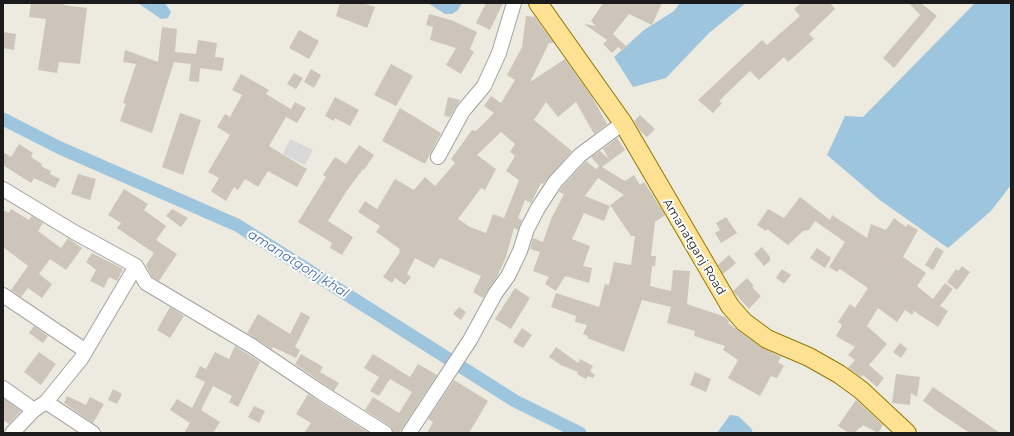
<!DOCTYPE html>
<style>
body{margin:0}
#map{position:relative;width:1014px;height:436px;overflow:hidden;background:#edebdf;font-family:Montserrat,sans-serif}
canvas{display:block}
.frame{position:absolute;inset:0;border:4px solid #1b1b1b;pointer-events:none}
</style>
<div id="map">
<canvas width="1014" height="436"></canvas>
<div class="frame"></div>
</div>
<script>
const context = document.querySelector('canvas').getContext('2d');
context.lineJoin = 'round';
function paint(path, color) {
  context.fillStyle = color;
  context.fill(path, 'evenodd');
}
function shape(rows) {
  const path = new Path2D();
  for (const r of rows) {
    path.moveTo(r[0], r[1]);
    for (let i = 2; i < r.length; i += 2) path.lineTo(r[i], r[i + 1]);
  }
  return path;
}
function trace(path, color, width, dash) {
  context.strokeStyle = color;
  context.lineWidth = width;
  context.lineCap = dash ? 'butt' : 'round';
  context.setLineDash(dash || []);
  context.stroke(path);
}
function label(font, color, halo, rows, align = 'center') {
  context.font = font + ' Montserrat,sans-serif';
  context.lineWidth = 4;
  context.setLineDash([]);
  context.textBaseline = 'middle';
  context.strokeStyle = halo;
  context.fillStyle = color;
  for (const [text, x, y, turn = 0] of rows) {
    context.save();
    context.translate(x, y);
    context.rotate((+turn || 0) * Math.PI / 180);
    context.textAlign = isNaN(turn) ? turn : align;
    if (halo) context.strokeText(text, 0, 0);
    context.fillText(text, 0, 0);
    context.restore();
  }
}
const residential = shape([
 [290,139,313,150,305,165,283,154]
]);
const water = shape([
 [138,3,165,3,171,12,168,18,161,19],
 [428,3,462,3,458,10,452,14,445,14],
 [680,3,746,3,709,33,666,78,633,87,614,57,644,30,674,11],
 [975,3,1011,3,1011,185,991,211,948,248,881,201,827,155,845,116,863,117],
 [730,415,738,416,751,428,753,433,717,433]
]);
const canal = shape([
 [3,119,60,148,237,225,515,401,580,433]
]);
const building = shape([
 [31,3,65,3,64,5,87,8,80,64,59,62,57,73,38,70,46,19,29,17],
 [340,3,363,3,375,7,367,28,336,16],
 [486,3,503,3,490,30,476,23],
 [603,3,662,3,652,25,629,14,613,34,627,47,623,51,618,47,612,53,603,44,607,40,584,24,596,26,591,21],
 [801,3,830,3,835,9,809,34,814,39,788,62,784,57,759,80,750,71,719,101,722,103,713,113,698,100,762,40,767,45,800,16,794,9],
 [909,3,921,3,937,16,894,68,883,58,920,15],
 [429,14,451,20,477,32,470,49,474,52,461,74,446,65,456,48,430,40,433,27,426,25],
 [526,16,535,17,554,43,549,43,530,82,565,59,592,97,607,124,594,134,576,102,558,117,546,102,534,120,572,151,543,184,541,183,531,203,525,200,518,218,522,220,518,230,514,228,506,257,497,277,483,298,473,292,481,276,440,258,434,268,415,258,407,274,411,277,405,285,395,278,392,283,383,277,400,252,399,251,400,249,376,232,380,226,358,212,365,201,377,209,395,179,414,190,425,177,435,186,455,163,451,159,472,130,476,131,494,113,484,106,491,96,501,103,515,80,507,75,522,47],
 [501,132,515,144,510,152,515,156,506,171,519,180,504,218,493,214,486,233,470,227,458,219,481,188,485,190,496,169,477,155],
 [162,27,177,29,175,52,196,54,198,40,217,43,215,57,224,58,222,71,200,68,199,82,189,81,191,64,174,62,152,133,120,121,126,104,123,103,136,64,123,62,125,50,158,62],
 [299,30,319,41,309,59,289,48],
 [3,32,16,34,14,50,3,48],
 [391,64,413,76,396,106,374,95],
 [311,69,321,75,314,88,304,82],
 [294,73,303,78,296,89,287,84],
 [241,74,269,90,266,94,291,109,295,102,306,108,297,123,286,117,269,146,307,169,297,187,268,171,258,187,245,179,238,190,234,187,226,201,211,191,219,178,208,172,230,135,217,127,225,114,230,117,242,95,232,90],
 [335,97,359,110,350,126,335,118,334,121,325,116],
 [448,97,460,100,450,117,444,116],
 [400,108,441,133,425,164,382,141],
 [180,113,201,120,183,175,162,167],
 [640,115,655,129,647,137,640,131,634,121],
 [617,138,625,150,602,167,625,181,634,175,640,185,644,182,665,215,655,222,651,256,656,256,655,266,652,266,650,286,671,291,673,270,690,271,687,304,725,317,729,321,728,323,761,347,781,357,778,362,784,366,777,378,771,376,760,396,728,378,738,360,723,350,725,346,694,336,695,331,667,323,671,307,642,300,624,352,587,338,588,336,583,334,587,325,575,322,576,316,551,307,556,293,599,307,605,284,609,285,614,262,631,265,635,236,631,236,610,205,624,195,598,178,585,196,610,206,604,221,584,213,572,239,590,246,583,266,592,268,589,283,565,276,556,291,545,284,549,277,533,271,540,252,530,249,533,238,543,242,551,219,564,194,559,192,562,187,586,161,596,169,599,166,591,157,600,151,609,159,603,149],
 [19,144,33,153,31,157,42,164,41,166,51,171,50,174,60,179,55,188,34,178,31,183,3,165,3,152,11,157],
 [359,145,374,155,364,170,363,169,346,192,328,221,353,237,342,255,330,248,332,243,298,222,326,177,323,175,335,157,346,164],
 [78,174,96,179,90,200,71,194],
 [124,189,148,204,144,210,166,226,156,240,177,254,159,281,152,277,146,265,154,253,117,228,121,223,108,215],
 [800,197,830,220,832,215,867,238,871,224,886,230,894,218,906,227,908,224,918,230,903,257,926,273,917,286,933,299,945,283,953,289,940,306,948,311,938,327,914,311,912,315,905,310,897,322,878,308,867,326,887,344,869,365,884,378,877,387,863,375,861,377,848,368,855,360,848,355,855,347,836,336,842,325,838,322,850,304,855,308,868,288,840,269,837,272,829,267,845,242,815,221,809,230,803,231,788,245,767,229,766,231,757,225,768,209,784,218],
 [11,209,29,220,32,216,43,223,38,231,61,248,68,238,82,248,66,270,50,259,39,274,52,284,42,298,28,288,21,297,11,290,28,266,3,247,3,210,9,213],
 [172,209,188,218,181,227,166,216],
 [726,217,737,233,721,243,715,233,720,230,716,223],
 [762,247,770,257,770,261,764,266,754,254],
 [936,247,944,251,933,270,925,265],
 [817,248,831,258,825,268,810,258],
 [92,253,123,269,117,281,109,277,104,288,90,281,96,270,86,262],
 [729,255,736,263,723,274,718,265],
 [962,266,970,272,957,290,947,282,956,269,958,271],
 [782,269,791,275,784,284,776,278],
 [747,278,754,286,752,287,761,296,749,309,733,291],
 [515,288,530,298,511,329,495,319],
 [170,307,184,316,170,338,157,330],
 [459,307,466,312,461,320,453,314],
 [301,312,310,317,295,347,300,350,296,358,273,347,272,349,247,333,258,314,290,334],
 [34,326,48,336,43,343,29,333],
 [522,328,532,335,523,348,513,342],
 [900,343,907,349,901,358,893,352],
 [235,346,260,362,238,407,229,402,232,396,213,386,201,410,220,422,213,433,184,433,190,423,170,410,177,399,192,408,205,382,195,377,200,366,206,369,215,352,229,359],
 [556,347,578,363,580,359,593,366,590,371,595,375,593,378,588,376,586,379,577,374,578,372,561,365,549,357],
 [39,352,56,364,41,385,24,372],
 [301,354,323,367,320,372,339,383,334,391,295,364],
 [373,354,410,377,418,364,437,375,399,433,393,433,390,426,365,410,373,397,399,413,412,392,390,379,379,396,370,391,379,377,364,368],
 [695,372,711,379,706,392,690,385],
 [896,374,920,377,917,397,911,393,910,405,892,403],
 [454,380,488,401,469,433,427,433,433,422,428,419],
 [933,387,1000,433,970,433,944,416,923,401],
 [113,389,122,394,117,404,108,400],
 [308,394,314,398,369,433,304,433,311,423,296,414],
 [67,396,86,405,90,397,104,404,93,423,64,403],
 [3,398,21,411,9,424,3,420],
 [856,400,883,425,878,433,863,425,861,428,860,427,855,433,849,433,838,426],
 [254,406,265,411,259,423,248,417]
]);
const minor = shape([
 [438,157,463,111,484,86,499,53,514,3],
 [3,189,74,232,136,266,146,283,252,346,319,391,385,433],
 [3,295,86,351],
 [3,388,34,410,46,402,81,359,136,266],
 [46,402,93,433],
 [12,433,34,410],
 [409,433,470,340,495,294,508,276,520,251,527,229,538,208,555,182,580,155,623,123]
]);
const major = shape([
 [538,3,623,123,730,306,744,322,767,339,809,357,839,374,861,390,907,433]
]);
const streetNames = [
 ["Amanatganj Road",694,247,59]
];
const waterNames = [
 ["amanatgonj khal",298,264,32]
];
paint(residential, '#d9d8d8');
paint(water, '#9dc5de');
trace(canal, '#9dc5de', 13);
paint(building, '#cdc5b9');
trace(minor, '#a2a2a2', 16);
trace(major, '#927800', 20);
trace(minor, '#fff', 14);
trace(major, '#ffe193', 18);
label('12px', '#1b1b1b', '#fff', streetNames);
label('italic 13px', '#4469ad', '#fff', waterNames);
</script>
